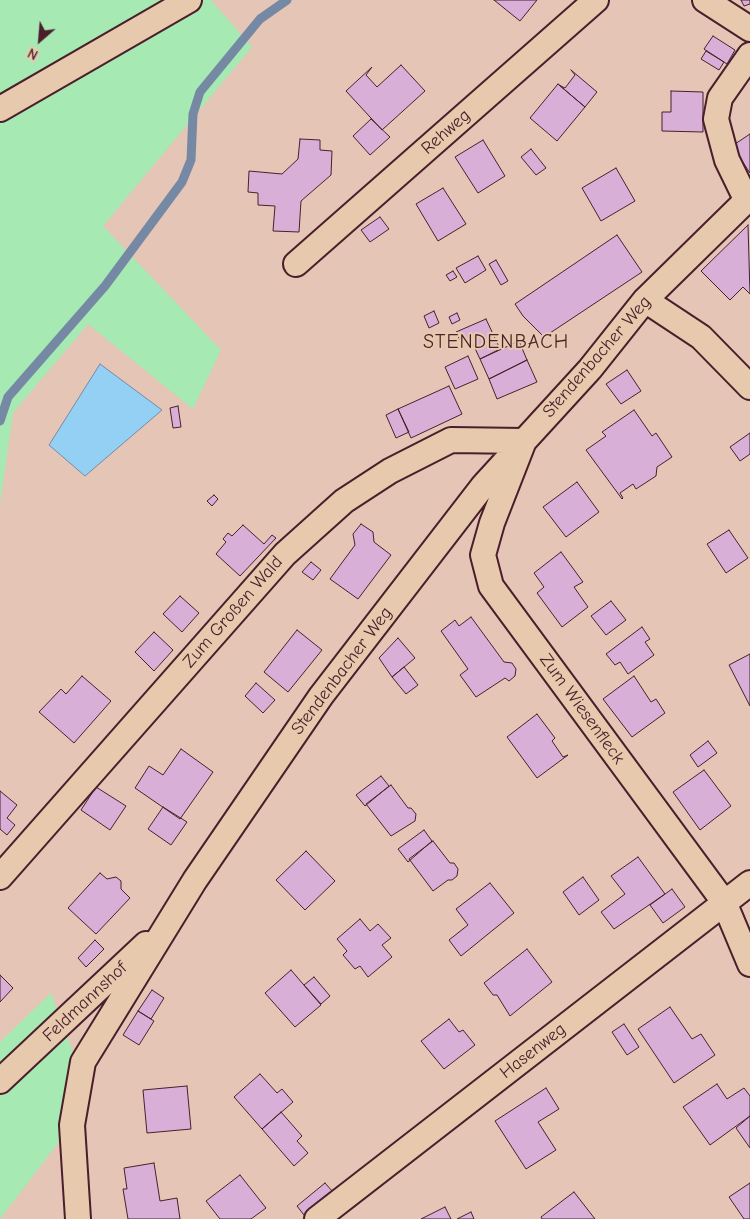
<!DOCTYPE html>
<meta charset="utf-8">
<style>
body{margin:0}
#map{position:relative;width:750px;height:1219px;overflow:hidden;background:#e4c5b6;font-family:"Comic Neue",sans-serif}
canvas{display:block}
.north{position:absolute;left:15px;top:15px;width:50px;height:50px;-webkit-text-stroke:4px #e7caae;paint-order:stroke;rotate:207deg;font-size:14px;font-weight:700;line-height:20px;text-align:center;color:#4a1f2b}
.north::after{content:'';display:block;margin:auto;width:18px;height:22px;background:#4a1f2b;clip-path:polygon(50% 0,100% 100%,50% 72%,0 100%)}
</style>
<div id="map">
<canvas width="750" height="1219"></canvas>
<div class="north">N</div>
</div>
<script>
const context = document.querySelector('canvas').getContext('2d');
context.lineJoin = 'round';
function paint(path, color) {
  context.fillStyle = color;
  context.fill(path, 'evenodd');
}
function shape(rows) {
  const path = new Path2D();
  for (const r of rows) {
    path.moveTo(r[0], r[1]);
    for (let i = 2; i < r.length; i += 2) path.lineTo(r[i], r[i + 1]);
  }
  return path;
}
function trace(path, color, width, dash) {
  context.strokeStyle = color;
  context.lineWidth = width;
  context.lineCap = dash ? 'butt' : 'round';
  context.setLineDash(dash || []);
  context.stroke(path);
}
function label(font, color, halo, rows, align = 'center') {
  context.font = font + ' "Comic Neue",sans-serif';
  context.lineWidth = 4;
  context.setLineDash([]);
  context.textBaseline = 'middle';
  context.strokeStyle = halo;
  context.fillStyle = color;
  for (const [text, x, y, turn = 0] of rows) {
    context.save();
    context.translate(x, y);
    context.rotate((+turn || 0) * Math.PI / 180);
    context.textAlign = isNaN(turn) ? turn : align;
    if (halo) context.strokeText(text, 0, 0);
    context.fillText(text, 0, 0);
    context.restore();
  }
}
const green = shape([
 [0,0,211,0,252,47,103,226,221,350,193,409,88,324,13,413,0,504],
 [51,993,91,1100,0,1219,0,1042]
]);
const water = shape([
 [100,364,162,410,85,476,49,445,100,364]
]);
const stream = shape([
 [0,421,8,397,105,286,182,182,191,160,193,114,200,92,260,19,287,0]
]);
const building = shape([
 [494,0,537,0,520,21,494,0],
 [741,0,750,0,750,4,744,6,741,0],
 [713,36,735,50,727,64,704,49,713,36],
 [706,51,724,62,719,70,701,59,706,51],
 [401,65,425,91,382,130,346,91,372,67,366,75,377,87,401,65],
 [571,70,597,92,585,107,559,85,565,88,575,75,571,70],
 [558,84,585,107,557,141,530,118,558,84],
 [671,91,703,92,703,132,662,131,662,112,671,112,671,91],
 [371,119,390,137,370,155,353,136,371,119],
 [750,134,750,173,732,146,750,134],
 [300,139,320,140,320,150,332,151,331,175,301,201,299,232,273,231,275,206,258,205,258,193,248,192,249,171,282,174,298,159,300,139],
 [483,140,505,176,478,193,455,157,483,140],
 [531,149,546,168,536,175,521,157,531,149],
 [616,168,635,201,601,221,582,188,616,168],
 [443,188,466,224,438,241,416,204,443,188],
 [380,217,389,229,370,242,361,230,380,217],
 [748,225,750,294,743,287,730,300,701,271,748,225],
 [617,235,642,272,544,337,523,316,515,304,617,235],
 [478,256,486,270,465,283,456,268,478,256],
 [496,260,508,281,501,285,489,264,496,260],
 [453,271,457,277,450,281,446,275,453,271],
 [434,311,439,323,429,328,424,316,434,311],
 [457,313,460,320,452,324,449,317,457,313],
 [486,319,500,349,480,359,471,340,462,344,456,332,486,319],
 [519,341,527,360,489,379,480,359,519,341],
 [468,356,478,379,455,389,445,367,468,356],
 [527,360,537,382,497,399,489,379,527,360],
 [627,370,641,391,621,404,606,384,627,370],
 [449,386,462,414,411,438,398,409,449,386],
 [178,406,181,427,173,428,170,408,178,406],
 [398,409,409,432,396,438,386,415,398,409],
 [634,410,652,436,656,433,672,457,657,467,656,476,636,489,633,484,620,493,623,498,622,499,586,450,606,436,602,432,634,410],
 [750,433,750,454,740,461,730,447,750,433],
 [577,482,599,512,566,537,543,507,577,482],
 [214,495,218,499,212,506,207,501,214,495],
 [361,524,373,532,374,542,391,555,358,599,330,579,355,545,353,534,361,524],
 [243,525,264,544,272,535,276,538,240,576,216,554,226,542,223,539,228,533,232,536,243,525],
 [729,530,748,558,726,573,707,544,729,530],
 [561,552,583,582,574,587,588,607,562,627,537,593,544,587,534,573,561,552],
 [311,562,321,570,313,580,302,572,311,562],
 [180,596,199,613,182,632,163,614,180,596],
 [611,601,626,620,606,635,591,616,611,601],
 [471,617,504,662,512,663,516,669,515,676,509,681,505,678,476,697,460,675,468,669,441,631,455,620,459,626,471,617],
 [642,627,650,639,645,642,654,655,628,674,620,662,615,665,606,654,642,627],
 [297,630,322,650,288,692,264,672,297,630],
 [154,632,173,650,154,671,135,652,154,632],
 [398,638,415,658,392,677,379,658,398,638],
 [750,654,750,706,729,665,750,654],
 [404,667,418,685,406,694,392,677,404,667],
 [82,676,111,701,74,743,39,712,61,689,66,694,82,676],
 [634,676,651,702,656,699,665,713,632,737,603,699,634,676],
 [256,683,275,700,263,713,245,696,256,683],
 [537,714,555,738,552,741,563,757,568,755,537,778,507,737,537,714],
 [708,741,717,753,698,767,690,755,708,741],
 [181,749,213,772,180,819,135,788,149,766,163,775,181,749],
 [704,770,731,806,700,830,673,792,704,770],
 [381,776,389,786,365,806,356,795,381,776],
 [391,785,408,808,411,808,416,814,415,821,391,836,366,804,391,785],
 [96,787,126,806,110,830,81,810,96,787],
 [0,791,17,805,7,818,15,825,7,835,0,829,0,791],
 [163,807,187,822,171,845,148,829,163,807],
 [424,830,432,841,408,862,398,849,424,830],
 [433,841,450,863,454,863,458,869,457,876,452,880,448,880,433,891,409,859,433,841],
 [306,851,335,881,305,910,276,880,306,851],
 [638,857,665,894,614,929,601,912,625,894,611,876,638,857],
 [100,873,107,879,116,877,121,881,121,889,130,898,96,934,68,908,100,873],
 [583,877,599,900,579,915,563,892,583,877],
 [490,883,514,913,461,956,449,940,468,925,456,909,490,883],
 [672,889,685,907,663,923,650,905,672,889],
 [360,919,370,931,378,924,391,938,382,945,392,957,368,977,360,966,355,969,343,955,347,951,337,939,360,919],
 [95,940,104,949,86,967,78,958,95,940],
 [527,949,552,982,510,1016,497,995,493,995,484,983,527,949],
 [291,970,321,1005,295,1027,265,993,291,970],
 [0,975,13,988,0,1002,0,975],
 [314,977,330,996,321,1004,304,985,314,977],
 [152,990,164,998,151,1019,138,1011,152,990],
 [670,1007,692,1039,701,1034,715,1055,674,1083,638,1029,670,1007],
 [138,1011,154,1021,139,1045,123,1035,138,1011],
 [449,1019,459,1032,463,1030,475,1045,444,1069,421,1041,449,1019],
 [624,1024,639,1047,627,1055,612,1032,624,1024],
 [260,1074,277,1093,282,1089,293,1102,262,1129,234,1097,260,1074],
 [717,1084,727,1099,744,1088,750,1096,750,1116,710,1145,683,1107,717,1084],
 [187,1086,191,1129,147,1133,143,1090,187,1086],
 [546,1088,559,1109,538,1122,556,1150,526,1169,495,1121,546,1088],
 [281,1112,302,1136,297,1141,308,1153,294,1166,262,1129,281,1112],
 [750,1116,750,1148,736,1128,750,1116],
 [154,1163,160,1201,177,1198,180,1219,128,1219,123,1189,127,1189,124,1168,154,1163],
 [240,1175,266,1208,251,1219,220,1219,206,1201,240,1175],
 [325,1183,333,1192,304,1215,297,1206,325,1183],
 [750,1183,750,1219,744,1219,729,1197,750,1183],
 [574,1192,595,1219,542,1219,541,1217,574,1192],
 [445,1207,451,1219,421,1219,445,1207],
 [471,1212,474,1219,457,1219,471,1212]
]);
const street = shape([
 [705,0,750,29],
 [0,109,189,0],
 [746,199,727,160,716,119,720,98,750,55],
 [296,264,596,0],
 [645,300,701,337,750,387],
 [0,877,285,554,344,501,390,471,451,440,524,441,492,523,483,555,491,586,724,902,750,964],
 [0,1081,146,944],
 [78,1219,72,1125,83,1062,195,880,321,696,483,486,590,369,645,300,750,197],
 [317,1219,750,883]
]);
const streetNames = [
 ["Rehweg",446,132,-41],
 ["Stendenbacher Weg",597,357,-49],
 ["Zum Großen Wald",233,612,-49],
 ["Stendenbacher Weg",342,671,-53],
 ["Zum Wiesenfleck",582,709,54],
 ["Feldmannshof",85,1002,-43],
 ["Hasenweg",533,1051,-38]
];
const quarterNames = [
 ["STENDENBACH",496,342]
];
paint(green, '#a6e9b3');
paint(water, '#94cff4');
trace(water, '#7689a4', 1);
trace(stream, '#7689a4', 9);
paint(building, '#d8b0d7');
trace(building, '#4a1f2b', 1);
trace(street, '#4a1f2b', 28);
trace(street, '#e7caae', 24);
label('18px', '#4a1f2b', '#e7caae', streetNames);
context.letterSpacing = '1px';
label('20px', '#4a1f2b', '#e7caae', quarterNames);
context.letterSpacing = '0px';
</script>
